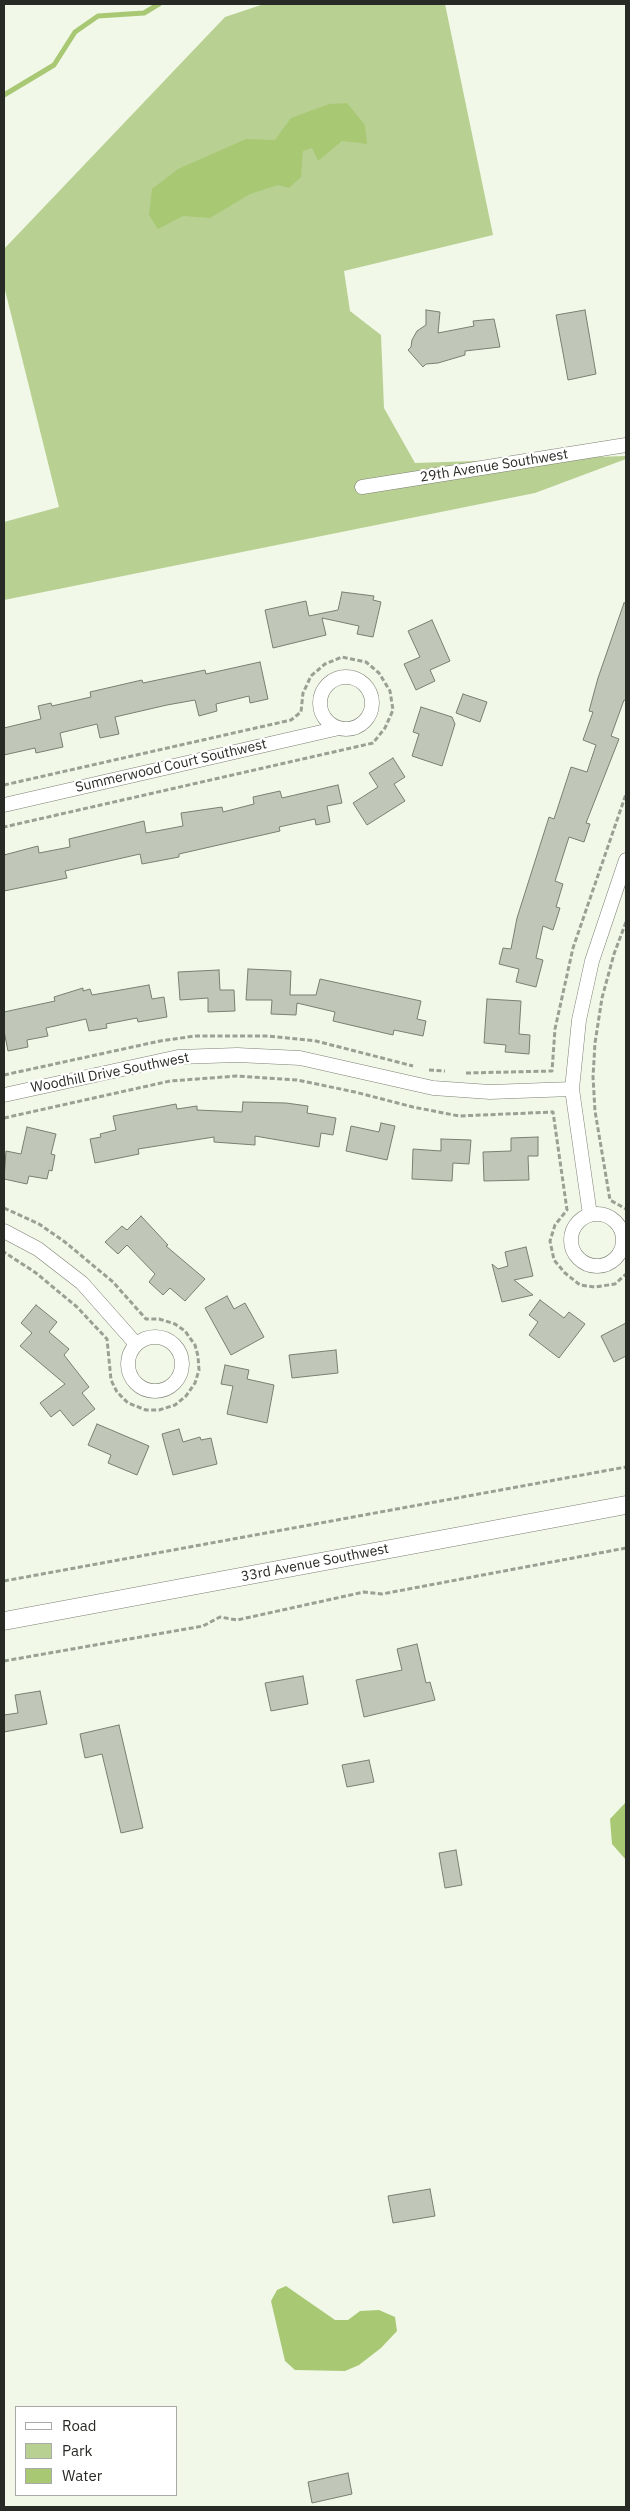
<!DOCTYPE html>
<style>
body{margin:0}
#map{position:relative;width:630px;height:2511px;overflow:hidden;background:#f1f8e8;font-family:"IBM Plex Sans",sans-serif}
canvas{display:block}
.frame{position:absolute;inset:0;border:5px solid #282a25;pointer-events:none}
.legend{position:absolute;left:15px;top:2406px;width:162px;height:90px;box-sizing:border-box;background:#fff;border:1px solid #a9aaa8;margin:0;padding:6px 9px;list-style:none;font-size:15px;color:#282a25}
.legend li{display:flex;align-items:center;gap:10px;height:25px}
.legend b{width:25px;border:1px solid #a9aaa8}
</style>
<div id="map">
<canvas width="630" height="2511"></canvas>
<div class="frame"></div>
<ul class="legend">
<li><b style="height:6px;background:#fff"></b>Road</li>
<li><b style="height:14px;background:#b9d093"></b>Park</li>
<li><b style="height:14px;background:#a8c874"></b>Water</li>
</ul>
</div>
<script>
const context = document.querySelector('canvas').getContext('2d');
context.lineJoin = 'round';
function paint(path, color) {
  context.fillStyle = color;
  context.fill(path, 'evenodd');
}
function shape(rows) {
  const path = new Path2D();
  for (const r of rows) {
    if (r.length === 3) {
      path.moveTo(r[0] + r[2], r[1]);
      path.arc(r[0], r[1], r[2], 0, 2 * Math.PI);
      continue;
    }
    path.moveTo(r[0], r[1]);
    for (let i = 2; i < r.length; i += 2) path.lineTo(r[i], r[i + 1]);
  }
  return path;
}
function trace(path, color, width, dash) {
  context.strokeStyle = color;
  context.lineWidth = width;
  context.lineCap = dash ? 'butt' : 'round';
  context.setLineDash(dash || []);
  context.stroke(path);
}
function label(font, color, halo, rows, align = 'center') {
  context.font = font + ' "IBM Plex Sans",sans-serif';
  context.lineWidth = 4.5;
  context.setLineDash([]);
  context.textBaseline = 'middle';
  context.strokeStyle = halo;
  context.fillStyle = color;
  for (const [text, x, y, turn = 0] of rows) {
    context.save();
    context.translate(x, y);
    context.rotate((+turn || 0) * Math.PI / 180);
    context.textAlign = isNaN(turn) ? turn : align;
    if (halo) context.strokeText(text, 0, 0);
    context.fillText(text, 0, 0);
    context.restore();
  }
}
const green = shape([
 [264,4,445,4,493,235,344,271,350,311,381,335,384,408,415,463,626,456,626,459,535,493,4,600,4,522,59,507,4,286,4,249,225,17]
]);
const water = shape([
 [347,103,365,125,367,144,342,141,318,161,312,148,303,151,301,177,289,188,278,185,250,194,210,218,183,216,158,229,149,215,152,189,178,169,246,139,275,140,291,118,329,104],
 [626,1802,626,1860,612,1844,610,1819],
 [286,2286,335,2320,348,2320,360,2311,379,2310,395,2317,397,2331,381,2348,359,2365,345,2371,295,2370,285,2361,271,2301,277,2290]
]);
const stream = shape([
 [4,95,54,65,75,32,98,16,144,13,159,4]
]);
const building = shape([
 [426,310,440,312,438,333,474,326,473,321,494,319,500,347,465,351,465,355,438,363,426,364,423,367,408,350,411,347,412,340,417,331,426,325,426,310],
 [585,310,596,374,568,380,556,315,585,310],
 [342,592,374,596,373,600,381,602,373,637,357,634,359,626,322,618,326,635,273,648,265,610,306,601,309,616,338,610,342,592],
 [624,603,626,603,626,701,624,700,611,736,619,739,586,823,590,824,584,842,569,837,555,881,563,884,556,907,560,908,553,930,543,926,536,958,543,960,536,987,516,982,519,969,499,964,503,948,511,949,517,918,549,817,554,819,571,767,587,772,596,745,583,740,593,712,589,711,598,678,624,603],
 [432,620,450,661,430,670,435,681,416,690,404,664,420,657,408,631,432,620],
 [260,662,268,699,250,703,249,696,216,704,217,711,199,716,195,700,167,705,115,717,119,734,100,738,97,724,60,733,63,747,36,753,35,748,4,755,4,728,41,719,38,706,51,703,52,706,91,697,90,692,142,680,143,683,205,670,206,674,260,662],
 [463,694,487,702,480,722,456,713,463,694],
 [421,707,452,717,455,724,442,766,412,756,419,734,413,732,421,707],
 [393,758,405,777,394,784,405,801,367,825,353,803,378,787,369,773,393,758],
 [338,785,342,803,327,806,330,822,316,825,315,819,279,827,280,831,179,854,179,857,142,864,140,854,65,871,67,878,4,891,4,855,38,846,39,853,70,847,69,839,144,821,146,833,183,826,181,813,222,807,223,812,254,804,253,797,280,791,282,798,338,785],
 [248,969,291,971,290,995,316,995,320,979,421,1001,417,1019,426,1021,423,1036,394,1030,393,1035,333,1021,335,1012,297,1003,296,1015,271,1014,272,1000,246,1000,248,969],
 [219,970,220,990,234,990,235,1011,208,1012,208,998,180,1000,178,972,219,970],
 [149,985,152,999,164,997,167,1017,138,1022,137,1018,106,1024,107,1028,89,1031,86,1019,46,1028,48,1036,27,1040,28,1047,8,1051,4,1031,4,1012,55,1001,54,997,83,988,83,991,90,989,92,995,149,985],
 [487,999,521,1001,519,1034,530,1035,529,1054,505,1052,506,1045,484,1043,487,999],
 [243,1102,286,1103,308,1106,307,1113,336,1118,333,1135,321,1133,319,1147,255,1136,255,1145,214,1142,214,1137,138,1149,139,1154,95,1163,90,1139,101,1137,100,1134,116,1130,113,1116,176,1104,177,1109,197,1106,197,1110,242,1112,243,1102],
 [381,1123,395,1126,387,1160,346,1151,351,1126,379,1132,381,1123],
 [27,1127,56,1134,51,1154,55,1155,52,1171,49,1170,47,1179,29,1176,27,1184,4,1179,6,1151,21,1154,27,1127],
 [538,1137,538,1156,528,1156,529,1180,484,1181,483,1152,511,1151,511,1138,538,1137],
 [441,1139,471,1140,469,1164,453,1163,452,1181,412,1179,413,1149,441,1151,441,1139],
 [141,1216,168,1245,166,1246,205,1279,185,1301,170,1288,163,1295,149,1282,155,1274,127,1245,118,1254,105,1242,122,1226,127,1230,141,1216],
 [526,1247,533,1276,514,1280,533,1295,502,1302,492,1264,498,1269,508,1266,505,1252,526,1247],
 [227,1296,234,1309,245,1303,264,1337,231,1355,205,1308,227,1296],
 [540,1300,564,1318,569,1312,585,1324,559,1358,529,1335,538,1322,529,1315,540,1300],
 [36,1305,57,1322,49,1332,69,1349,64,1355,89,1387,82,1393,95,1409,73,1426,60,1410,51,1417,40,1403,65,1384,20,1346,32,1333,21,1323,36,1305],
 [626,1323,626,1356,614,1362,601,1336,626,1323],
 [336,1350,338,1373,292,1378,289,1355,336,1350],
 [225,1365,249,1370,247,1379,274,1385,267,1423,227,1414,233,1386,221,1384,225,1365],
 [97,1424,149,1446,137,1475,108,1463,111,1455,88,1445,97,1424],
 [179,1429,183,1442,200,1437,201,1440,211,1438,217,1464,173,1475,162,1434,179,1429],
 [417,1644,426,1683,430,1682,435,1700,364,1717,356,1680,402,1670,397,1649,417,1644],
 [303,1676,308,1704,271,1711,265,1683,303,1676],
 [40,1691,47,1724,4,1732,4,1715,18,1713,15,1695,40,1691],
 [119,1725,143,1828,121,1833,102,1754,85,1758,80,1734,119,1725],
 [369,1760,374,1782,347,1787,342,1765,369,1760],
 [456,1850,462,1885,445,1888,439,1853,456,1850],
 [430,2189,435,2216,393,2223,388,2196,430,2189],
 [348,2473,352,2494,312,2503,308,2482,348,2473]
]);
const path = shape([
 [4,785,291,720,301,712,303,693,311,676,325,664,342,657,366,662,379,673,390,691,393,710,385,728,373,743,4,827],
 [626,922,614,954,602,998,595,1043,593,1077,595,1111,610,1200,626,1209],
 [429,1070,445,1071],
 [466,1073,552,1071,555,1029,573,948,626,794],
 [4,1075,160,1041,195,1036,268,1036,316,1041,413,1066],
 [4,1118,170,1081,237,1076,297,1080,355,1092,413,1107,459,1116,553,1112,567,1210,555,1225,550,1241,554,1260,565,1273,580,1285,595,1287,615,1284,626,1274],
 [4,1208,39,1224,65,1242,113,1282,146,1319,159,1319,175,1324,185,1331,195,1345,198,1356,199,1370,195,1383,186,1396,175,1405,159,1410,146,1410,128,1403,117,1392,111,1380,107,1339,77,1307,36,1273,4,1252],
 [4,1581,626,1467],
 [4,1661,203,1626,220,1617,237,1620,364,1592,382,1594,626,1548]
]);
const minor = shape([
 [362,487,626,445],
 [346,703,26],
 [4,805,339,728],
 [4,1095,178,1057,237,1055,300,1058,433,1088,490,1092,572,1089],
 [597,1240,26],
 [590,1215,572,1089,579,1020,592,961,626,860],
 [4,1231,38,1249,82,1283,136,1344],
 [155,1364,27]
]);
const tertiary = shape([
 [4,1621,626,1505]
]);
const streetNames = [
 ["29th Avenue Southwest",494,466,-9],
 ["Summerwood Court Southwest",171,766,-13],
 ["Woodhill Drive Southwest",110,1073,-11],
 ["33rd Avenue Southwest",315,1563,-11]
];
paint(green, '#b9d093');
paint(water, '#a8c874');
trace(stream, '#a8c874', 5);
paint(building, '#c0c7b8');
trace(building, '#797f71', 1);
trace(minor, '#7c8174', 15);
trace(tertiary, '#7c8174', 19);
trace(path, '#9ba095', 3, [5, 2.5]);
trace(minor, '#fff', 14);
trace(tertiary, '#fff', 18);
label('14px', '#282a25', '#fff', streetNames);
</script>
